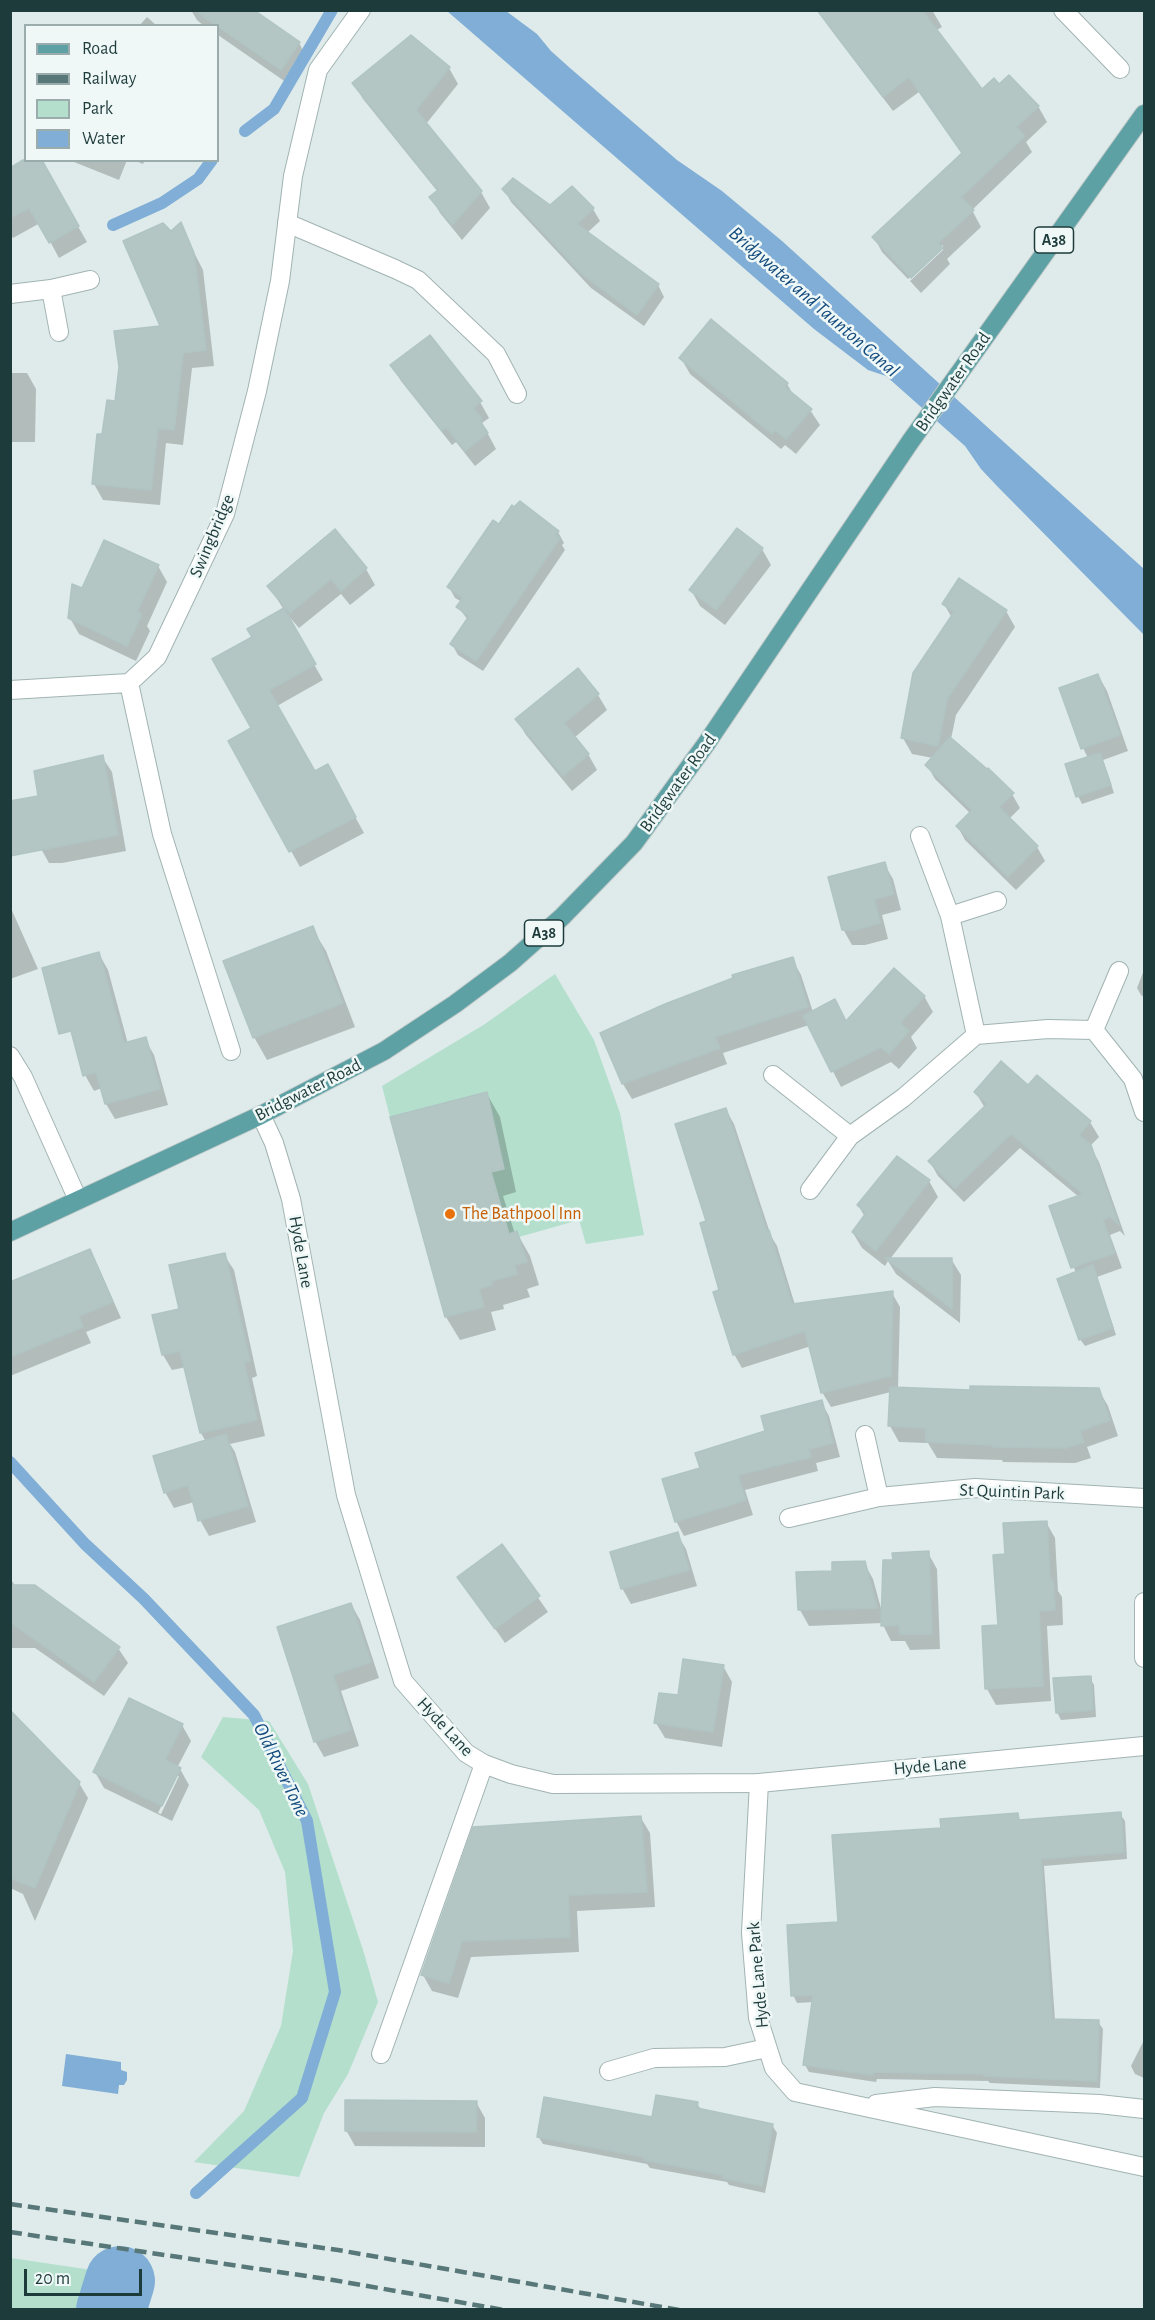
<!DOCTYPE html>
<html>
<head>
<meta charset="utf-8">
<style>
	body { margin:0 }
	#map { position:relative; width:1155px; height:2320px; overflow:hidden; background:#deebea; font-family:"Alegreya Sans",sans-serif }
	canvas { display:block }
	.frame { position:absolute; inset:0; border:12px solid #1e3b3c; pointer-events:none }
	.legend { position:absolute; left:24px; top:24px; width:195px; height:138px; box-sizing:border-box; background:#eff8f6; border:2px solid #9bacac; margin:0; padding:8px 10px; list-style:none; font-size:18px; color:#1e3b3c }
	.legend li { display:flex; align-items:center; gap:12px; height:30px }
	.legend b { width:30px; border:2px solid #9bacac }
	.scale { position:absolute; left:24px; top:2269px; width:118px; height:27px; box-sizing:border-box; border:3px solid #1e3b3c; border-top:0; padding-left:8px; font-size:18px; line-height:21px; white-space:nowrap; color:#1e3b3c; -webkit-text-stroke:4px #eff8f6; paint-order:stroke }
</style>
</head>
<body>
<div id="map">
<canvas width="1155" height="2320"></canvas>
<div class="frame"></div>
<ul class="legend">
<li><b style="height:8px;background:#5ea1a5"></b>Road</li>
<li><b style="height:8px;background:#587778"></b>Railway</li>
<li><b style="height:16px;background:#b4dfcd"></b>Park</li>
<li><b style="height:16px;background:#80aed6"></b>Water</li>
</ul>
<div class="scale">20 m</div>
</div>
<script>
const c = document.querySelector('canvas').getContext('2d');
c.lineJoin = 'round';
function fillPath(path, color) {
  c.fillStyle = color;
  c.fill(path, 'evenodd');
}
function shape(rows) {
  const path = new Path2D();
  for (const r of rows) {
    path.moveTo(r[0], r[1]);
    for (let i = 2; i < r.length; i += 2) path.lineTo(r[i], r[i + 1]);
  }
  return path;
}
function strokePath(path, color, width, dash) {
  c.strokeStyle = color;
  c.lineWidth = width;
  c.lineCap = dash ? 'butt' : 'round';
  c.setLineDash(dash || []);
  c.stroke(path);
}
function drawText(font, color, halo, rows, align = 'center') {
  c.font = font + ' "Alegreya Sans",sans-serif';
  c.lineWidth = 5;
  c.setLineDash([]);
  c.textBaseline = 'middle';
  c.strokeStyle = halo;
  c.fillStyle = color;
  for (const [text, x, y, turn = 0] of rows) {
    c.save();
    c.translate(x, y);
    c.rotate((+turn || 0) * Math.PI / 180);
    c.textAlign = isNaN(turn) ? turn : align;
    if (halo) c.strokeText(text, 0, 0);
    c.fillText(text, 0, 0);
    c.restore();
  }
}
fillPath(shape([
	[555,974,594,1040,620,1113,644,1235,586,1244,579,1220,519,1237,517,1231,509,1234,506,1225,492,1229,479,1175,504,1169,487,1092,390,1117,382,1086,485,1024],
	[223,1717,269,1721,308,1784,364,1953,378,2002,348,2074,324,2113,299,2177,194,2162,244,2111,281,2026,293,1951,285,1872,259,1810,201,1757],
	[11,2258,112,2273,125,2309,11,2309]
]), '#b4dfcd');
fillPath(shape([
	[447,11,506,11,537,34,551,51,570,68,677,160,722,191,782,241,1144,569,1144,635,997,486,981,469,965,446,886,376,868,370,814,329],
	[66,2054,121,2062,121,2070,127,2072,127,2080,124,2085,119,2085,118,2094,62,2086]
]), '#80aed6');
fillPath(shape([
	[191,10,251,10,299,43,308,59,290,85,218,35,218,26,204,26,197,20],
	[822,10,932,10,942,27,935,31,982,92,999,86,1038,106,1047,122,1026,142,1032,152,972,210,981,227,947,259,950,264,921,293,910,281,943,250,943,245,908,279,882,252,874,237,963,154,919,92,893,111,829,27,820,12],
	[147,17,157,26,139,26],
	[411,37,449,68,458,84,426,124,481,192,490,208,462,240,440,213,431,197,438,192,363,99,354,83],
	[40,160,87,242,59,258,40,223,13,238,10,234,10,169],
	[69,160,127,160,119,180],
	[133,160,145,160,143,164],
	[572,188,593,209,600,221,587,233,658,285,664,297,644,326,591,288,511,202,504,189,550,207],
	[180,225,203,270,214,366,192,368,183,445,166,443,160,505,103,500,94,484,103,436,116,402,162,327,171,233],
	[681,358,787,384,795,398,810,410,820,425,796,454,785,445,781,449,690,374],
	[392,366,480,402,489,418,482,423,496,449,475,466,456,442,452,445,401,381],
	[10,373,27,373,36,389,35,442,10,442],
	[499,526,558,532,564,543,562,545,565,550,483,671,458,655,452,644,468,620,458,607,462,602,455,598,449,587],
	[737,530,762,549,771,565,725,625,700,606,691,590],
	[334,531,366,569,375,585,350,605,341,594,299,628,286,613,285,614,323,680,277,706,315,773,336,782,364,833,300,867,230,742,253,729,254,638,284,610,269,586],
	[158,566,167,582,147,626,150,631,136,661,79,634,70,618,82,590],
	[944,604,1006,611,1015,627,956,715,951,739,1012,794,1020,808,1009,819,1037,847,1045,861,1016,890,965,840,958,827,971,814,935,779,927,765,933,758,912,754,903,738,952,618],
	[1098,675,1107,691,1128,751,1103,760,1114,793,1082,804,1078,796,1088,758,1083,748],
	[598,695,607,710,574,738,588,754,597,770,572,791,526,735,517,720],
	[102,757,112,772,126,851,62,863,49,863,40,847,40,797],
	[884,864,893,879,901,910,882,915,888,939,865,945,852,945,843,929],
	[10,906,38,969,10,979],
	[312,928,326,951,355,1027,267,1060,254,1037],
	[99,954,108,970,128,1044,145,1039,154,1055,168,1105,115,1119,106,1104,102,1088,94,1091,85,1075],
	[792,959,801,975,813,1012,846,1023,924,996,933,1012,911,1037,917,1048,899,1069,891,1062,841,1087,809,1025,723,1053,727,1064,632,1099,623,1084],
	[1144,970,1144,997,1141,995,1137,988],
	[1029,1087,1090,1122,1099,1137,1090,1146,1099,1162,1125,1236,1120,1231,1110,1235,1122,1268,1097,1277,1116,1335,1085,1346,1080,1339,1076,1273,1051,1207,1079,1197,1020,1148,964,1202,938,1176,930,1162,985,1108,976,1093],
	[487,1094,500,1117,516,1192,503,1196,515,1234,517,1233,530,1256,539,1285,527,1289,530,1297,503,1305,504,1309,491,1312,496,1330,460,1340,446,1317,392,1118],
	[726,1110,734,1124,771,1236,777,1246,795,1305,892,1293,900,1307,898,1389,972,1391,1098,1389,1108,1406,1118,1436,1087,1447,1091,1458,1075,1463,1003,1462,1002,1460,937,1458,928,1443,899,1442,890,1426,891,1392,831,1407,822,1392,811,1346,742,1368,734,1354,707,1222],
	[929,1181,938,1197,890,1259,951,1259,961,1275,960,1323,896,1274,888,1261,885,1266,862,1248,853,1233,865,1217,858,1205],
	[89,1251,98,1266,121,1318,86,1332,91,1343,10,1376,10,1284],
	[224,1255,234,1270,257,1376,252,1378,265,1436,230,1444,235,1452,256,1522,209,1536,200,1520,194,1502,174,1508,165,1492,206,1442,201,1433,186,1367,172,1370,163,1355,180,1311],
	[821,1402,829,1416,840,1457,816,1463,818,1471,745,1490,753,1515,684,1536,676,1521,702,1469],
	[1046,1522,1055,1538,1058,1591,1062,1597,1063,1625,1047,1626,1051,1701,996,1705,987,1689,999,1626,1006,1555],
	[677,1534,686,1549,697,1586,631,1604,622,1588],
	[502,1546,548,1612,505,1643,459,1577],
	[928,1553,937,1569,940,1649,910,1650,905,1641,891,1641,882,1623,809,1626,800,1610,834,1572,864,1563,873,1579,882,1612],
	[10,1578,16,1587,118,1648,128,1663,104,1696,35,1648,10,1648],
	[351,1604,360,1620,379,1678,341,1691,359,1746,324,1757,315,1741],
	[723,1666,732,1682,722,1747,665,1738,656,1723],
	[1090,1678,1094,1685,1096,1717,1061,1720,1057,1712],
	[182,1725,191,1741,177,1768,180,1769,189,1785,172,1821,104,1788,95,1772],
	[176,1776,179,1776,161,1814,158,1813],
	[10,1742,79,1783,88,1798,35,1921,23,1894,10,1888],
	[1017,1814,1021,1822,1120,1814,1125,1821,1127,1859,1044,1866,1055,2020,1098,2022,1103,2029,1100,2088,990,2083,988,2081,877,2079,876,2082,809,2072,805,2065,814,2002,797,2003,793,1995,840,1924,943,1829],
	[641,1818,650,1833,655,1907,577,1911,579,1952,471,1957,458,1998,432,1991,423,1975,475,1829],
	[1144,2040,1144,2078,1135,2074,1131,2066],
	[476,2102,485,2118,485,2147,355,2146,346,2130],
	[697,2103,701,2110,772,2125,777,2133,765,2193,729,2185,727,2182,650,2168,647,2164,543,2144,538,2136,653,2119]
]), '#0003');
strokePath(shape([
	[245,131,274,109,332,10],
	[113,225,162,203,198,179,212,160],
	[10,1462,85,1544,144,1599,254,1715,307,1821,335,1992,302,2098,196,2193]
]), '#80aed6', 12);
strokePath(shape([
	[111,2310,120,2281]
]), '#80aed6', 70);
const building = shape([
	[194,10,254,10,300,42,281,70,194,10],
	[817,10,922,10,982,89,994,78,999,84,1009,75,1039,106,1016,127,1025,136,961,197,974,210,938,243,943,248,911,278,872,237,962,153,909,77,883,97,817,10],
	[411,35,450,67,416,110,482,191,452,225,429,197,438,190,352,83,411,35],
	[23,160,42,160,79,226,49,243,29,208,10,218,10,168,23,160],
	[513,178,550,205,572,186,594,208,577,224,659,284,637,315,583,275,502,189,513,178],
	[181,222,194,253,206,350,183,353,174,430,158,428,151,490,92,484,97,434,102,434,107,400,115,401,119,367,114,331,160,326,123,241,163,223,171,231,181,222],
	[711,319,788,383,785,387,812,409,786,439,775,430,772,434,679,358,711,319],
	[430,335,482,401,473,408,482,419,480,421,488,433,465,451,446,427,442,431,390,365,430,335],
	[520,501,559,531,555,535,560,538,476,661,450,644,469,616,456,607,463,598,447,587,493,520,499,524,512,505,514,507,520,501],
	[737,528,763,548,716,610,689,590,737,528],
	[335,529,367,568,341,591,331,579,290,613,267,586,335,529],
	[104,540,159,565,137,612,142,614,127,646,68,618,72,584,82,588,104,540],
	[959,578,1007,610,947,699,938,746,901,738,913,673,954,612,942,604,959,578],
	[284,608,316,664,269,690,315,771,328,764,356,817,289,852,228,741,251,728,212,659,252,637,247,629,284,608],
	[578,668,599,694,564,723,589,754,563,776,515,719,578,668],
	[1098,674,1120,735,1081,749,1059,688,1098,674],
	[950,737,987,769,988,768,1014,793,999,807,1038,846,1008,877,956,826,972,810,925,765,950,737],
	[1100,753,1111,785,1076,797,1065,764,1100,753],
	[103,755,118,835,10,856,10,801,38,796,34,771,103,755],
	[885,862,894,894,874,899,880,923,855,930,842,930,828,877,885,862],
	[313,926,343,1003,253,1038,223,961,313,926],
	[99,952,124,1043,146,1037,160,1089,105,1104,96,1072,83,1076,71,1031,59,1034,42,968,99,952],
	[793,957,808,1007,715,1037,720,1048,622,1084,600,1033,665,1004,733,978,732,975,793,957],
	[894,968,925,996,900,1023,909,1031,889,1054,881,1047,831,1072,803,1016,835,999,846,1021,894,968],
	[1001,1061,1028,1085,1037,1075,1091,1121,1079,1135,1091,1145,1119,1225,1110,1217,1103,1220,1115,1253,1071,1268,1049,1206,1083,1194,1011,1134,955,1188,928,1161,987,1104,974,1092,1001,1061],
	[487,1092,504,1169,491,1172,509,1234,517,1231,527,1262,515,1265,517,1274,491,1281,492,1285,479,1289,484,1307,445,1317,390,1117,487,1092],
	[726,1108,767,1231,769,1230,792,1304,893,1291,891,1376,821,1393,805,1331,733,1355,713,1292,719,1290,700,1223,706,1221,675,1124,726,1108],
	[897,1156,930,1180,876,1251,852,1232,866,1213,857,1205,897,1156],
	[90,1249,113,1302,79,1316,83,1327,10,1357,10,1282,90,1249],
	[225,1253,250,1361,244,1362,257,1420,200,1433,180,1351,162,1355,152,1315,179,1309,169,1265,225,1253],
	[885,1258,952,1258,952,1309,885,1258],
	[1093,1265,1113,1328,1079,1340,1057,1279,1093,1265],
	[970,1386,1099,1388,1110,1420,1080,1431,1084,1442,1065,1448,993,1447,993,1445,926,1442,926,1428,888,1426,890,1387,970,1390,970,1386],
	[822,1400,833,1443,809,1449,811,1457,738,1475,746,1500,675,1522,662,1479,700,1468,695,1453,765,1431,761,1416,822,1400],
	[226,1434,248,1506,198,1521,188,1485,164,1493,153,1456,226,1434],
	[1047,1521,1050,1580,1053,1580,1055,1610,1039,1611,1043,1686,985,1689,982,1626,998,1625,993,1555,1005,1554,1003,1523,1047,1521],
	[678,1532,689,1570,621,1589,610,1552,678,1532],
	[502,1544,540,1596,495,1629,457,1577,502,1544],
	[929,1551,932,1634,900,1634,899,1625,881,1626,883,1560,893,1560,892,1553,929,1551],
	[865,1561,877,1608,798,1610,796,1572,832,1571,832,1562,865,1561],
	[10,1585,35,1585,120,1647,94,1682,10,1622,10,1585],
	[351,1603,371,1662,333,1675,351,1730,314,1742,277,1627,351,1603],
	[683,1659,724,1665,713,1732,654,1723,659,1693,678,1695,683,1659],
	[1091,1676,1093,1710,1056,1713,1053,1678,1091,1676],
	[129,1698,183,1724,165,1760,181,1768,162,1806,93,1772,129,1698],
	[10,1710,80,1782,35,1888,10,1878,10,1710],
	[1121,1812,1124,1852,1041,1859,1052,2019,1099,2020,1097,2081,984,2076,984,2074,873,2072,873,2075,803,2065,813,1995,791,1996,787,1925,838,1922,832,1835,941,1828,940,1819,1018,1813,1019,1820,1121,1812],
	[641,1816,647,1892,568,1895,570,1937,462,1941,449,1983,421,1975,473,1827,641,1816],
	[656,2095,698,2102,697,2108,773,2124,762,2186,723,2178,723,2175,644,2160,644,2157,537,2137,544,2097,652,2117,656,2095],
	[345,2100,477,2101,476,2132,345,2131,345,2100]
]);
fillPath(building, '#b3c6c4');
strokePath(building, '#b0c5c3', 1.5);
const service = shape([
	[287,223,395,269,418,280,496,354,517,394],
	[759,1783,751,1933,758,2018,774,2068,795,2092,1144,2167],
	[381,2054,484,1764],
	[609,2071,654,2058,725,2057,767,2048],
	[876,2104,935,2097,1099,2104,1144,2109]
]);
const minor = shape([
	[1063,10,1120,69],
	[51,289,59,332],
	[10,294,51,289,90,280],
	[129,683,157,657,225,514,257,391,280,281,293,176,318,70,361,10],
	[129,683,162,834,231,1051],
	[10,690,129,683],
	[920,836,950,916,976,1035],
	[950,916,997,901],
	[1094,1030,1119,971],
	[10,1056,23,1077,78,1200],
	[773,1075,850,1136],
	[261,1115,274,1143,291,1199,346,1495,403,1681,466,1753,484,1764,511,1774,553,1784,759,1783,1144,1746],
	[810,1190,850,1136,903,1098,976,1035,1048,1029,1094,1030,1133,1079,1144,1112],
	[865,1435,879,1497],
	[789,1518,879,1497,975,1488,1144,1498],
	[1144,1602,1144,1658]
]);
const primary = shape([
	[10,1232,261,1115,384,1051,455,1004,510,963,562,917,634,843,706,744,910,442,1144,114]
]);
strokePath(service, '#a1b3b2', 20);
strokePath(minor, '#a1b3b2', 20);
strokePath(primary, '#c0c8c8', 20);
strokePath(service, '#fff', 18);
strokePath(minor, '#fff', 18);
strokePath(primary, '#5ea1a5', 18);
strokePath(shape([
	[10,2204,338,2250,679,2310],
	[10,2232,333,2280,504,2310]
]), '#587778', 4.5, [12, 6]);
for (const [x, y, r, color] of [
	[450,1214,6,"#e8710a"]
]) {
  const dot = new Path2D();
  dot.arc(x, y, r, 0, 2 * Math.PI);
  c.fillStyle = color;
  c.fill(dot);
  strokePath(dot, '#eff8f6', 2);
}
for (const [x, y, w] of [
	[1054,240,39],
	[544,933,39]
]) {
  const box = new Path2D();
  box.roundRect(x - w / 2, y - 13, w, 26, 4.5);
  c.fillStyle = '#eff8f6';
  c.fill(box);
  strokePath(box, '#1e3b3c', 1.5);
}
drawText('bold 16px', '#1e3b3c', null, [
	["A38",1054,240],
	["A38",544,933]
]);
drawText('18px', '#1e3b3c', '#eff8f6', [
	["Bridgwater Road",953,382,-55],
	["Swingbridge",212,536,-67],
	["Bridgwater Road",678,783,-54],
	["Bridgwater Road",308,1090,-27],
	["Hyde Lane",301,1252,80],
	["St Quintin Park",1012,1492,2],
	["Hyde Lane",445,1727,47],
	["Hyde Lane",930,1766,-5],
	["Hyde Lane Park",758,1975,-95]
]);
drawText('18px', '#c56008', '#eff8f6', [
	["The Bathpool Inn",462,1214]
], 'left');
drawText('italic 20px', '#134a7d', '#eff8f6', [
	["Bridgwater and Taunton Canal",814,302,41],
	["Old River Tone",281,1770,64]
]);
</script>
</body>
</html>
